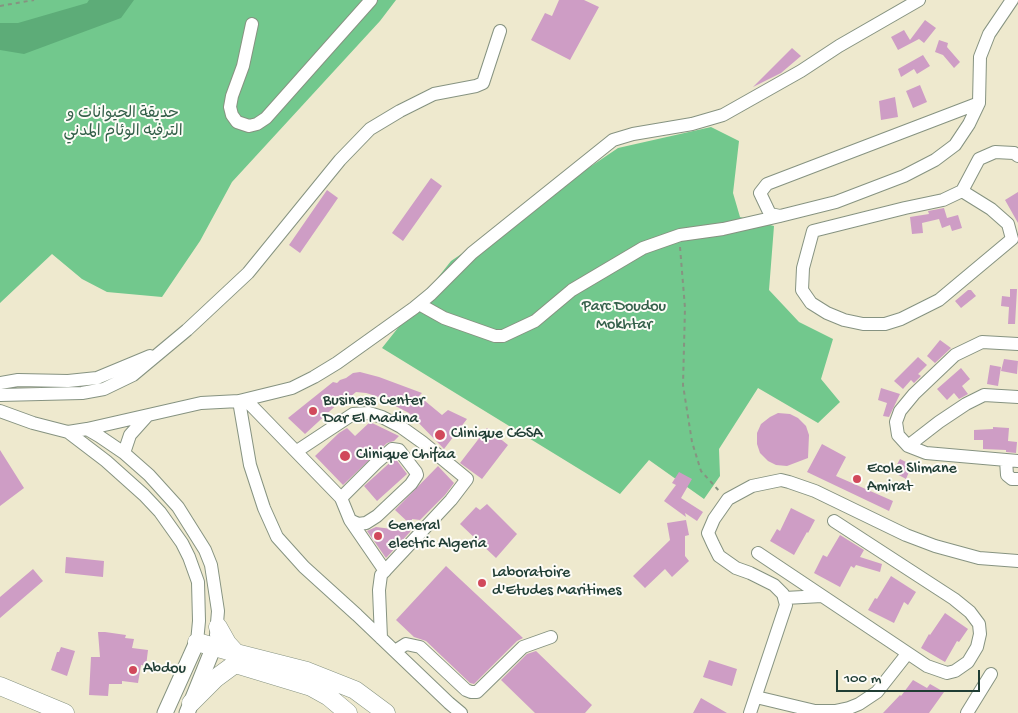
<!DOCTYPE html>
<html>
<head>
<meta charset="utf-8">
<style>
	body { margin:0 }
	#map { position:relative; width:1018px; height:713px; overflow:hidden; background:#eee9ce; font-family:"Gochi Hand",sans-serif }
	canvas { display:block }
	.scale { position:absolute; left:836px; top:670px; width:144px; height:22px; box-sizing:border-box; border:2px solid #1f3d34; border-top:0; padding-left:6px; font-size:15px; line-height:18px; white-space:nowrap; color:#1f3d34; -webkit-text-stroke:4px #fdfcf7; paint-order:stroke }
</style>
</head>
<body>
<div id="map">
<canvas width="1018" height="713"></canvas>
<div class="scale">100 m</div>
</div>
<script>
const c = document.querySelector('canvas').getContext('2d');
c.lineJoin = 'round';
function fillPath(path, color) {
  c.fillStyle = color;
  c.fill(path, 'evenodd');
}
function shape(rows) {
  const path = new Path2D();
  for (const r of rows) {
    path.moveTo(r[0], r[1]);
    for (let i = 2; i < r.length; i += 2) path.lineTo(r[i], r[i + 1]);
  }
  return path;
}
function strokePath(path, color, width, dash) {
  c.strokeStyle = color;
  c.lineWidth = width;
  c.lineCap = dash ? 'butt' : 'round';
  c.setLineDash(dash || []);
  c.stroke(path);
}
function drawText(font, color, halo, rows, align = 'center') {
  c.font = font + ' "Gochi Hand","Playpen Sans Arabic",sans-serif';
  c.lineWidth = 4;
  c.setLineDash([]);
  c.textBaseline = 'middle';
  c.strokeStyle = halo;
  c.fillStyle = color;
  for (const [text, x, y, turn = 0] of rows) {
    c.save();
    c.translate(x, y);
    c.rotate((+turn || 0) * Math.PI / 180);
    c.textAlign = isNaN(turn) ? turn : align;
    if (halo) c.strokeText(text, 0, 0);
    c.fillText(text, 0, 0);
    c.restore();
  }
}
fillPath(shape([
	[0,0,396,0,380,21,232,182,200,241,162,297,107,292,82,279,52,254,0,303],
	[711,127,739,141,733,193,740,217,774,226,769,290,799,322,833,339,821,379,840,402,818,423,758,388,719,449,720,476,704,499,649,460,620,494,382,348,451,261,618,148]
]), '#72c88d');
fillPath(shape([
	[89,0,134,0,121,18,24,54,0,50,0,23,18,23,87,3]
]), '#5dac78');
fillPath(shape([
	[559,0,584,0,599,7,570,60,531,40,545,13,552,16],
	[925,20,936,28,924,43,919,39,898,50,891,37,904,30,910,40],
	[939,40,948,43,947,47,960,62,954,68,943,55,935,52],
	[792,48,801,56,781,73,753,87],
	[923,55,930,66,917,74,914,69,901,77,898,69],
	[920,85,927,102,913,108,906,91],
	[895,97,898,117,881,120,879,101],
	[431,178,442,186,403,241,392,233],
	[327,190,338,198,300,253,289,245],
	[1018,192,1018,223,1005,200],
	[944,208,947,218,958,215,962,228,952,231,950,225,942,228,939,219,922,223,923,233,912,234,910,217,929,214,928,211],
	[1010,289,1017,289,1015,324,1008,324,1009,307,1001,306,1002,296,1010,297],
	[968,290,971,290,976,296,961,308,955,301],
	[940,340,951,348,935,363,927,356],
	[918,357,927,365,918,374,921,376,914,383,911,380,903,389,894,381],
	[1004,359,1018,361,1017,374,1001,371],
	[990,365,1001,367,998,386,987,384],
	[961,368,970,379,962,386,968,394,959,399,954,393,947,400,937,389],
	[360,372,379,377,422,393,419,396,442,415,448,410,467,419,444,449,409,413,376,396,366,393,356,392,350,397,343,399,305,434,288,418,333,382,337,383,340,380,346,378,353,373],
	[881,388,900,394,889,417,883,416,887,403,878,400],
	[778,413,790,414,798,418,806,426,809,435,808,458,787,466,776,465,768,461,760,453,757,444,757,433,761,424,770,417],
	[370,422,399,436,394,441,387,443,343,485,315,456,339,433,347,428,355,436],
	[993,427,1009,428,1008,441,1017,442,1016,453,1006,452,1006,450,983,449,983,440,974,440,974,430,993,429],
	[487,428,508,445,482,479,460,463],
	[822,444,846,457,836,476,893,501,889,511,807,472],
	[0,450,24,488,0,506],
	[395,458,407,474,377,501,364,486],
	[900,459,912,465,906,479,893,472],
	[438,466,454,483,445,495,420,520,412,519,410,532,386,558,367,531,376,527,392,529,393,523,411,525,395,510],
	[679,472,692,479,681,498,703,512,697,521,685,513,686,517,664,501,676,485,672,483],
	[487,504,517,534,496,558,460,524,476,507,480,510],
	[791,508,815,520,808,533,807,532,794,555,770,541,777,529,780,531],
	[686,520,689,535,685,536,685,556,689,561,672,577,665,569,645,588,633,576,670,540,667,523],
	[840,535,864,550,860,557,882,564,880,572,856,565,854,568,851,566,840,587,814,573,823,555,827,557],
	[66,557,104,561,103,577,65,573],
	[446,566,523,638,517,641,474,684,470,683,426,641,414,637,396,620],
	[33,569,43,581,0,618,0,597],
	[891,576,916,592,908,605,904,602,894,623,868,610,875,598,877,599],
	[945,613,968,629,959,642,957,641,945,662,921,648,929,634,930,635],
	[98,632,105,632,126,635,125,638,134,639,132,648,148,650,146,666,141,665,138,683,122,681,122,684,109,684,108,696,89,695,91,657,100,657],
	[61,647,75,651,67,676,51,670,57,652,59,652],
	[536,651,592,705,585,713,535,713,501,680,527,654],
	[709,660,737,669,732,686,703,677],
	[913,680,927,688,930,684,944,692,929,713,883,713,900,695,901,696],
	[701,698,727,713,693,713]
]), '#ce9dc5');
const minor = shape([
	[252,24,243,66,232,96,230,107,232,115,237,122,249,126,257,124,266,118,371,0],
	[962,191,991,209,1008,224,1012,239,939,300,901,319,885,324,863,324,844,320,827,313,811,303,802,290,803,268,813,231,905,208,943,200,962,191,979,159,995,152,1014,153,1018,156],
	[780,216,770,214,760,193,767,184,979,103],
	[419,304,444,318,495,336,503,336,535,321,572,290,643,248,680,235,723,229,780,216,836,202,904,176,935,160,955,145,969,124,979,103,980,57,989,34,1012,0],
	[1018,344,982,342,955,355,914,394,900,411,896,422,898,435,908,446,926,453,1018,461],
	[0,383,18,380,68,381,97,378,150,356],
	[0,395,82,393,104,389,133,375,187,330,248,273,340,160,370,129,400,111,434,94,476,86,483,83,500,31],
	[246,400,341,498,350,520,358,524,366,523,377,516,411,484,417,475,416,472,399,450,392,449,376,463,341,498],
	[239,401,250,465,264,508,277,537,304,567,357,615,449,703,461,713],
	[0,411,33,423,68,432],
	[87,429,201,403,239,401,292,388,314,377,337,363,414,308,431,294,472,253,613,140,633,134,692,124,723,115,801,71,839,46,919,0],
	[908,446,939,422,966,404,984,395,1018,397],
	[297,451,353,414,369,413,382,417,401,427,422,442,467,479,451,500,381,575,379,590,381,638],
	[124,453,130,435,147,416],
	[1006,460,1007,475,1012,479,1018,479],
	[350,520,385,571],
	[758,553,927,666,947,673,955,671,968,662,977,647,980,634,979,624,970,612,954,599,834,521],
	[785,598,822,596],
	[197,642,199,621,198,582,189,557,182,543,160,512,144,495,106,461,68,432,87,429,99,436,124,453,149,475,178,507,205,550,211,565,218,611,216,635],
	[395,651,406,644,420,647,466,690,471,692,477,692,523,647,551,637],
	[756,697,815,711,835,711,849,708,859,704,877,692,907,654],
	[750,713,786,605,783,594,774,585,750,573,736,568,719,556,713,544,708,533,714,519,728,499,752,486,781,480,789,482,815,491,906,535,935,546,979,558,1018,561],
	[967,713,991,674]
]);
const major = shape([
	[165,713,197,642],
	[187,713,214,646]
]);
const highway = shape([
	[218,627,227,643,236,653],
	[197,642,236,653,307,671,355,690,386,713],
	[0,686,65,713],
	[191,703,216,678,235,664,311,687,329,697,348,713]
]);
strokePath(minor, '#869381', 14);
strokePath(major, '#869381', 17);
strokePath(highway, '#869381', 19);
strokePath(shape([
	[0,6,34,0],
	[680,247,685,308,683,385,692,442,701,471,721,493]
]), '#869381', 2, [4, 4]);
strokePath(minor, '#fff', 12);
strokePath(major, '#fff', 15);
strokePath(highway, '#fff', 18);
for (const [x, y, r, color] of [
	[313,411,5,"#d1495b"],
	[440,435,6,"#d1495b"],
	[345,456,6,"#d1495b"],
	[857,479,5,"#d1495b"],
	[378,536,5,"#d1495b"],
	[482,583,5,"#d1495b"],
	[133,670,5,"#d1495b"]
]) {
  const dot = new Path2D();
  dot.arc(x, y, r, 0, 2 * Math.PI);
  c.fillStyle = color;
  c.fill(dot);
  strokePath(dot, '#fdfcf7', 2);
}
drawText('16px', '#34604a', '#fdfcf7', [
	["حديقة الحيوانات و",123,115],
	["الترفيه الوئام المدني",123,133],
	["Parc Doudou",624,308],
	["Mokhtar",624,326]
]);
drawText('16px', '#1f3d34', '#fdfcf7', [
	["Business Center",323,402],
	["Dar El Madina",323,420],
	["Clinique CGSA",451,435],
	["Clinique Chifaa",356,456],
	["Ecole Slimane",867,470],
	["Amirat",867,488],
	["General",388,527],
	["electric Algeria",388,545],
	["Laboratoire",492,574],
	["d'Etudes Maritimes",492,592],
	["Abdou",143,670]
], 'left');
</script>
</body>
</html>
